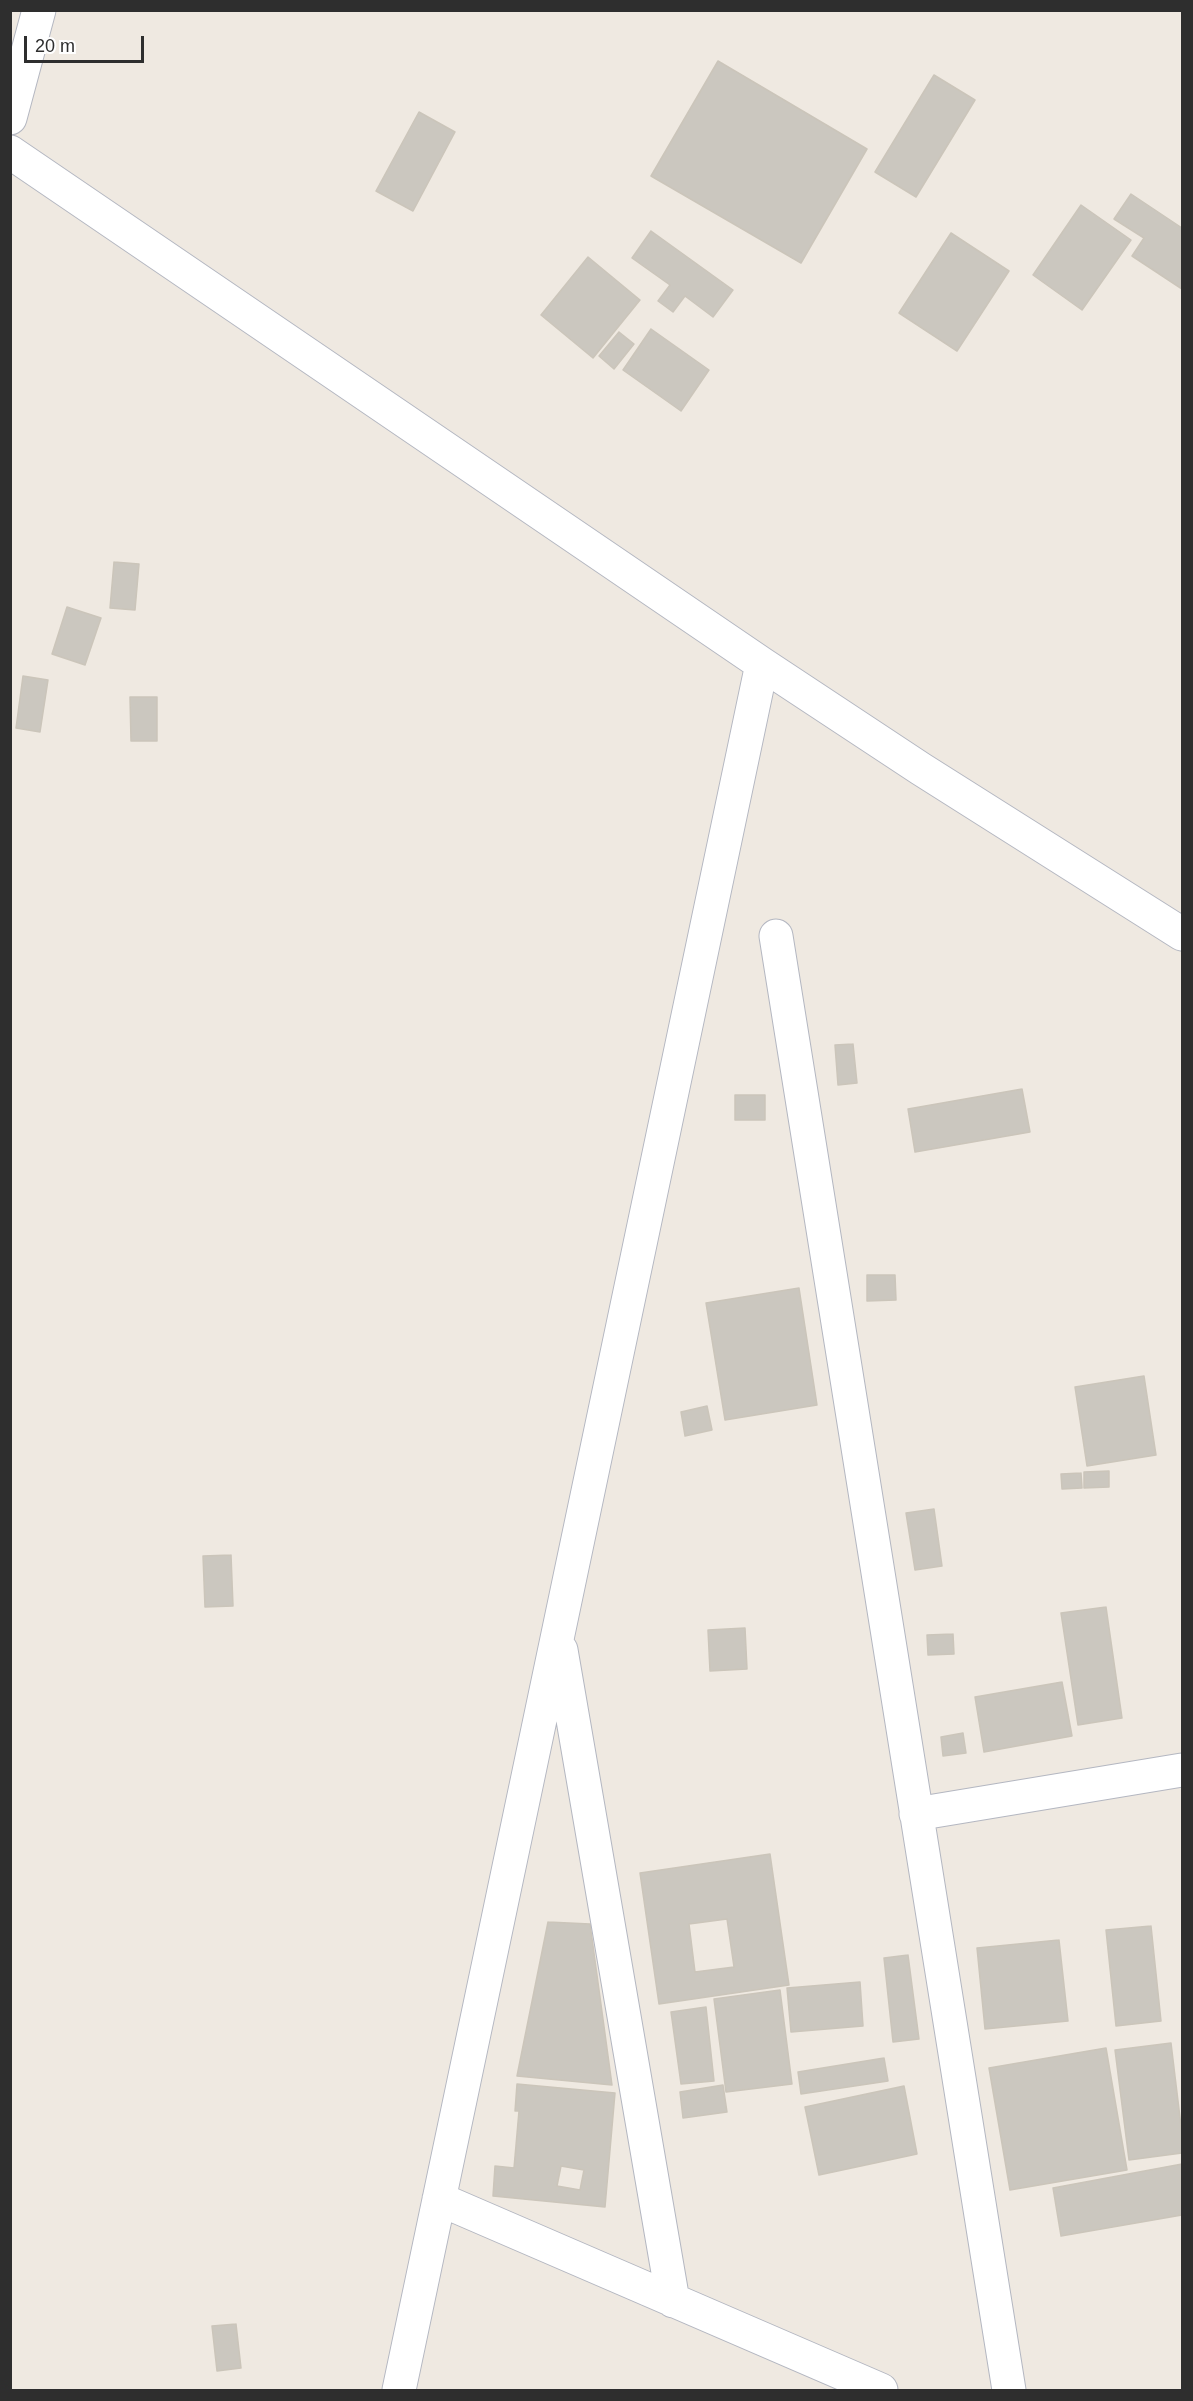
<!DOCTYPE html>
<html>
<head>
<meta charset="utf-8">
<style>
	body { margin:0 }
	#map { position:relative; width:1193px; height:2401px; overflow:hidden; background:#efe9e1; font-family:Arial,sans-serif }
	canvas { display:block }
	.frame { position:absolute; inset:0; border:12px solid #2e2e2e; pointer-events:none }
	.scale { position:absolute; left:24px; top:36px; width:120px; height:27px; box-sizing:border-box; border:3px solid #2e2e2e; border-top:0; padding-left:8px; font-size:18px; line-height:21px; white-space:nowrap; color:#2e2e2e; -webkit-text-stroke:4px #fff; paint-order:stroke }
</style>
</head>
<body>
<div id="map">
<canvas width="1193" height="2401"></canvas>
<div class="frame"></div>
<div class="scale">20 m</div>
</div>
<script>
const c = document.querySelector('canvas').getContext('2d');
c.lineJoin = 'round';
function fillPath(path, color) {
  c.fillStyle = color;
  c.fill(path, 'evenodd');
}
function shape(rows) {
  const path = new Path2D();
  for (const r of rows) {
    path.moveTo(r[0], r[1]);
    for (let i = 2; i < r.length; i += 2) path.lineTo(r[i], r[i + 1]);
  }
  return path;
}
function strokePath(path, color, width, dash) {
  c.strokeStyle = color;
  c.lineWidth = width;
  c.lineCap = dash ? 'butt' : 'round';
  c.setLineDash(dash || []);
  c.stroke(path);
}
const building = shape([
	[718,61,867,149,801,263,651,176,718,61],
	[934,75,975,100,916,197,875,172,934,75],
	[419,112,455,132,413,211,376,191,419,112],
	[1131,194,1182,228,1182,289,1132,256,1144,238,1114,219,1131,194],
	[1081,205,1131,240,1082,310,1033,275,1081,205],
	[651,231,733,290,713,317,685,296,673,312,658,301,670,285,632,258,651,231],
	[951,233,1009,271,957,351,899,313,951,233],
	[588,257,640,300,593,358,541,315,588,257],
	[651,329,709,370,681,411,623,370,651,329],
	[619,332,634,344,614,369,599,356,619,332],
	[114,562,139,564,135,610,110,608,114,562],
	[67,607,101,618,85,665,52,654,67,607],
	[23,676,48,680,40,732,16,728,23,676],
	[130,697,157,697,157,741,131,741,130,697],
	[853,1044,857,1083,838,1085,835,1045,853,1044],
	[1022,1089,1030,1132,915,1152,908,1109,1022,1089],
	[735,1095,765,1095,765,1120,735,1120,735,1095],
	[867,1275,895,1275,896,1300,867,1301,867,1275],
	[799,1288,817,1405,725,1420,706,1303,799,1288],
	[1144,1376,1156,1455,1087,1466,1075,1387,1144,1376],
	[707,1406,712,1430,685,1436,681,1412,707,1406],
	[1109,1471,1109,1487,1084,1488,1084,1472,1109,1471],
	[1081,1473,1082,1488,1062,1489,1061,1474,1081,1473],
	[934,1509,942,1566,915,1570,906,1513,934,1509],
	[231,1555,233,1606,205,1607,203,1556,231,1555],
	[1106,1607,1122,1718,1078,1725,1061,1613,1106,1607],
	[745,1628,747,1669,710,1671,708,1630,745,1628],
	[953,1634,954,1654,928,1655,927,1635,953,1634],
	[1062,1682,1072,1736,984,1752,975,1697,1062,1682],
	[963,1733,966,1753,943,1756,941,1737,963,1733],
	[770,1854,789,1985,659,2004,640,1873,770,1854],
	[727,1919,734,1967,695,1972,689,1924,727,1919],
	[548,1922,590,1924,612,2085,517,2076,548,1922],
	[1151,1926,1161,2021,1116,2026,1106,1930,1151,1926],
	[1059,1940,1068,2021,985,2029,977,1948,1059,1940],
	[908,1955,919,2039,893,2042,884,1958,908,1955],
	[860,1982,863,2026,791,2032,787,1988,860,1982],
	[780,1990,792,2084,726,2092,714,1999,780,1990],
	[706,2007,714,2081,681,2084,671,2012,706,2007],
	[1171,2043,1182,2134,1182,2153,1129,2160,1115,2050,1171,2043],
	[1106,2048,1127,2170,1010,2190,989,2068,1106,2048],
	[884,2058,888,2081,801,2094,798,2072,884,2058],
	[517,2084,615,2093,605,2207,493,2196,495,2166,514,2168,519,2111,515,2111,517,2084],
	[561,2166,584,2170,580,2190,557,2186,561,2166],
	[723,2085,727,2112,683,2118,680,2092,723,2085],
	[904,2086,917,2154,819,2175,805,2107,904,2086],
	[1182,2164,1182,2215,1061,2236,1053,2188,1182,2164],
	[236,2324,241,2368,217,2371,212,2326,236,2324]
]);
fillPath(building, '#cbc7bf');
strokePath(building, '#cbc5ba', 1.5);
const street = shape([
	[10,118,39,10],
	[10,152,762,664,921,769,1182,934],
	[776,936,1009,2390],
	[561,1650,673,2301],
	[916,1814,1182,1770],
	[439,2199,881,2390],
	[399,2390,762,664]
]);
strokePath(street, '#b4b7c1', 35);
strokePath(street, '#fff', 33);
</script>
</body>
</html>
